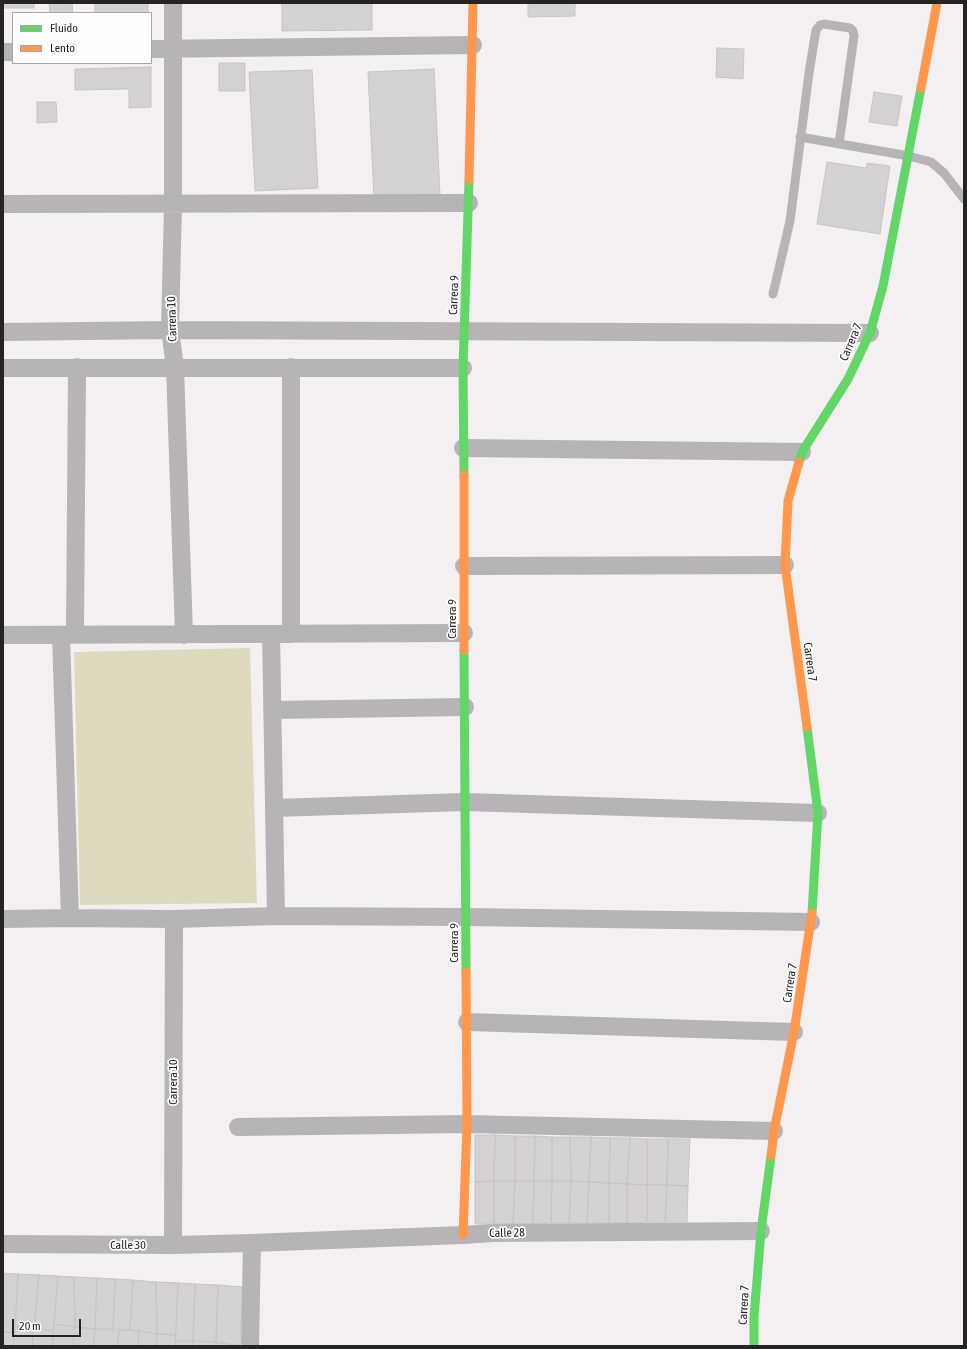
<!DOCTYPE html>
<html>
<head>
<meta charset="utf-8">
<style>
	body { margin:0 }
	#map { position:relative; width:967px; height:1349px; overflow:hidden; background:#f4f0f2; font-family:"Asap Condensed",sans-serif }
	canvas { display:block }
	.frame { position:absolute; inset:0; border:4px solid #252324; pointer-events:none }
	.legend { position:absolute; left:12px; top:12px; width:140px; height:52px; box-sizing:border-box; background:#fffeff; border:1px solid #a8a6a7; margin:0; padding:5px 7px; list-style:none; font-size:12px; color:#252324 }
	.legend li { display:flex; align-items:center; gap:8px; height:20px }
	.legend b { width:20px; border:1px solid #a8a6a7 }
	.scale { position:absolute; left:12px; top:1319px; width:69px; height:18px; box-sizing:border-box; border:2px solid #252324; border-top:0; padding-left:5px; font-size:12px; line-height:14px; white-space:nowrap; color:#252324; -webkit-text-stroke:3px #fffeff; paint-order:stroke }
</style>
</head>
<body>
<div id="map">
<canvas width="967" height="1349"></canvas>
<div class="frame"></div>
<ul class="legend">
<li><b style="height:5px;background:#63d668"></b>Fluido</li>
<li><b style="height:5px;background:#ff974d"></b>Lento</li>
</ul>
<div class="scale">20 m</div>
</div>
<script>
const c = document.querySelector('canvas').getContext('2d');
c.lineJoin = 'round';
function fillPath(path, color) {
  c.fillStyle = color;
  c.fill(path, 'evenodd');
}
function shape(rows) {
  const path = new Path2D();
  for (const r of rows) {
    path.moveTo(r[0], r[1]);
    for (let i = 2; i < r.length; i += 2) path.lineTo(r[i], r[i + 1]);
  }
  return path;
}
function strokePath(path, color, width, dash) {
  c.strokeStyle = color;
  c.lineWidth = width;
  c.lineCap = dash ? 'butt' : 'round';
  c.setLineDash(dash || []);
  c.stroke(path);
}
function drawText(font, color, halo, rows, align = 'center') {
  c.font = font + ' "Asap Condensed",sans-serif';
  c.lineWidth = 3.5;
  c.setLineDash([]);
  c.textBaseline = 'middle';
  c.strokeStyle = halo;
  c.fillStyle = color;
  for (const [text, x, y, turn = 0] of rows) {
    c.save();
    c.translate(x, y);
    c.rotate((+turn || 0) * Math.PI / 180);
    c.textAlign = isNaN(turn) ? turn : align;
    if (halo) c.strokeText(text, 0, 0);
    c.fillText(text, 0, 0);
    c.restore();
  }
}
fillPath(shape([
	[250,648,257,903,80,905,74,652]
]), '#dfd9bf');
const building = shape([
	[3,3,34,3,34,8,3,8,3,3],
	[49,3,72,3,73,13,50,13,49,3],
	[95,3,148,3,148,13,95,13,95,3],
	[282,3,372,3,372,30,282,31,282,3],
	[528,3,575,3,575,16,528,17,528,3],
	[717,48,744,49,743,79,716,77,717,48],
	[219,63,245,63,245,91,219,91,219,63],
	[151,67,151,107,129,108,129,89,75,90,75,69,151,67],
	[434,69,440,195,374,198,368,72,434,69],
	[312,70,318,188,255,191,249,72,312,70],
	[874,92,902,96,897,126,869,122,874,92],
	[37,102,56,102,57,122,37,123,37,102],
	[827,162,866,168,867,163,890,166,880,234,817,224,827,162],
	[475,1135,495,1135,494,1181,475,1182,475,1135],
	[495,1135,515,1136,515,1181,494,1181,495,1135],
	[515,1136,535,1136,534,1181,515,1181,515,1136],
	[535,1136,552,1137,552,1181,534,1181,535,1136],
	[552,1137,570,1137,571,1181,552,1181,552,1137],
	[570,1137,591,1137,589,1182,571,1181,570,1137],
	[591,1137,610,1138,609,1183,589,1182,591,1137],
	[610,1138,630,1138,627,1184,609,1183,610,1138],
	[630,1138,647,1139,647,1185,627,1184,630,1138],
	[647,1139,668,1139,667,1185,647,1185,647,1139],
	[668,1139,690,1139,688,1186,667,1185,668,1139],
	[494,1181,494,1224,475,1224,475,1182,494,1181],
	[494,1181,515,1181,513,1224,494,1224,494,1181],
	[515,1181,534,1181,533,1224,513,1224,515,1181],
	[534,1181,552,1181,551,1223,533,1224,534,1181],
	[552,1181,571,1181,569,1223,551,1223,552,1181],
	[571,1181,589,1182,587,1223,569,1223,571,1181],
	[589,1182,609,1183,609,1223,587,1223,589,1182],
	[609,1183,627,1184,627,1223,609,1223,609,1183],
	[627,1184,647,1185,647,1222,627,1223,627,1184],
	[647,1185,667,1185,665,1222,647,1222,647,1185],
	[667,1185,688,1186,687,1222,665,1222,667,1185],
	[3,1273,18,1274,15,1333,3,1332,3,1273],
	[18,1274,39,1275,34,1328,15,1327,18,1274],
	[39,1275,58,1276,53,1331,34,1328,39,1275],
	[58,1276,74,1277,75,1327,54,1324,58,1276],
	[74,1277,97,1278,95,1329,75,1327,74,1277],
	[97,1278,115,1279,113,1330,95,1329,97,1278],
	[115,1279,133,1280,130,1330,113,1330,115,1279],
	[133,1280,156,1282,157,1334,130,1330,133,1280],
	[156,1282,178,1283,176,1335,157,1334,156,1282],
	[178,1283,195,1284,193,1341,175,1341,178,1283],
	[195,1284,218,1285,216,1342,193,1341,195,1284],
	[218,1285,243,1287,240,1346,216,1342,218,1285],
	[54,1324,75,1327,73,1346,53,1346,54,1324],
	[15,1327,34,1328,32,1346,13,1346,15,1327],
	[75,1327,95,1329,94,1346,73,1346,75,1327],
	[34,1328,53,1331,53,1346,32,1346,34,1328],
	[95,1329,119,1329,118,1346,94,1346,95,1329],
	[119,1329,139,1331,138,1346,118,1346,119,1329],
	[139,1331,157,1334,156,1346,138,1346,139,1331],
	[3,1332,15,1333,13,1346,3,1346,3,1332],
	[157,1334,176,1335,175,1346,156,1346,157,1334],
	[175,1341,193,1341,193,1346,175,1346,175,1341],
	[193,1341,216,1342,216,1346,193,1346,193,1341],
	[216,1342,240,1346,216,1346,216,1342]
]);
fillPath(building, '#d4d1d2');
strokePath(building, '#c7c4c5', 1);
strokePath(shape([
	[800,137,909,156,931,162,944,173,964,199],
	[773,294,790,221,809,73,816,30,820,25,824,24,850,28,853,31,854,36,839,144]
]), '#b6b4b6', 9);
strokePath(shape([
	[173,3,173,204,170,330,175,367,184,635],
	[151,49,473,45],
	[3,52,13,52],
	[3,204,469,203],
	[3,332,170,330,870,333],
	[291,367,291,634],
	[3,368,463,368],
	[463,448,802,452],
	[464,566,785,565],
	[75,634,77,367],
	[271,634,276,916],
	[3,635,464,633],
	[61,635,70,918],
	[272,710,465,707],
	[274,808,465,802,818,813],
	[3,919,70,918,174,919,276,916,466,917,811,922],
	[467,1022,794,1032],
	[238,1127,467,1124,774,1131],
	[3,1244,173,1245,252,1243,463,1235,493,1233,761,1231],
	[173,1245,174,919],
	[250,1346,252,1243]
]), '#b6b4b6', 18);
strokePath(shape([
	[799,462,802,452,848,379,870,333,883,286,921,88],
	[464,475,463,368,469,180],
	[464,650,466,972],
	[807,727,818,813,812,913],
	[754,1346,754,1317,761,1231,771,1156]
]), '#63d668', 9);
strokePath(shape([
	[921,88,937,3],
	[469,180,473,3],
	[799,462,788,501,785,565,807,727],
	[464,475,464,650],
	[771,1156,774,1131,794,1032,812,913],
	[463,1235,467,1124,466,972]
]), '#ff974d', 9);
drawText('12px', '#252324', '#fffeff', [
	["Carrera 9",454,295,-88],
	["Carrera 10",172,319,-92],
	["Carrera 7",851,342,-67],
	["Carrera 9",452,619,-90],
	["Carrera 7",810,662,82],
	["Carrera 9",454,943,-90],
	["Carrera 7",790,983,-81],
	["Carrera 10",173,1082,-90],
	["Calle 28",507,1233,-1],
	["Calle 30",128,1245],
	["Carrera 7",744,1305,-87]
]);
</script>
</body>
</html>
